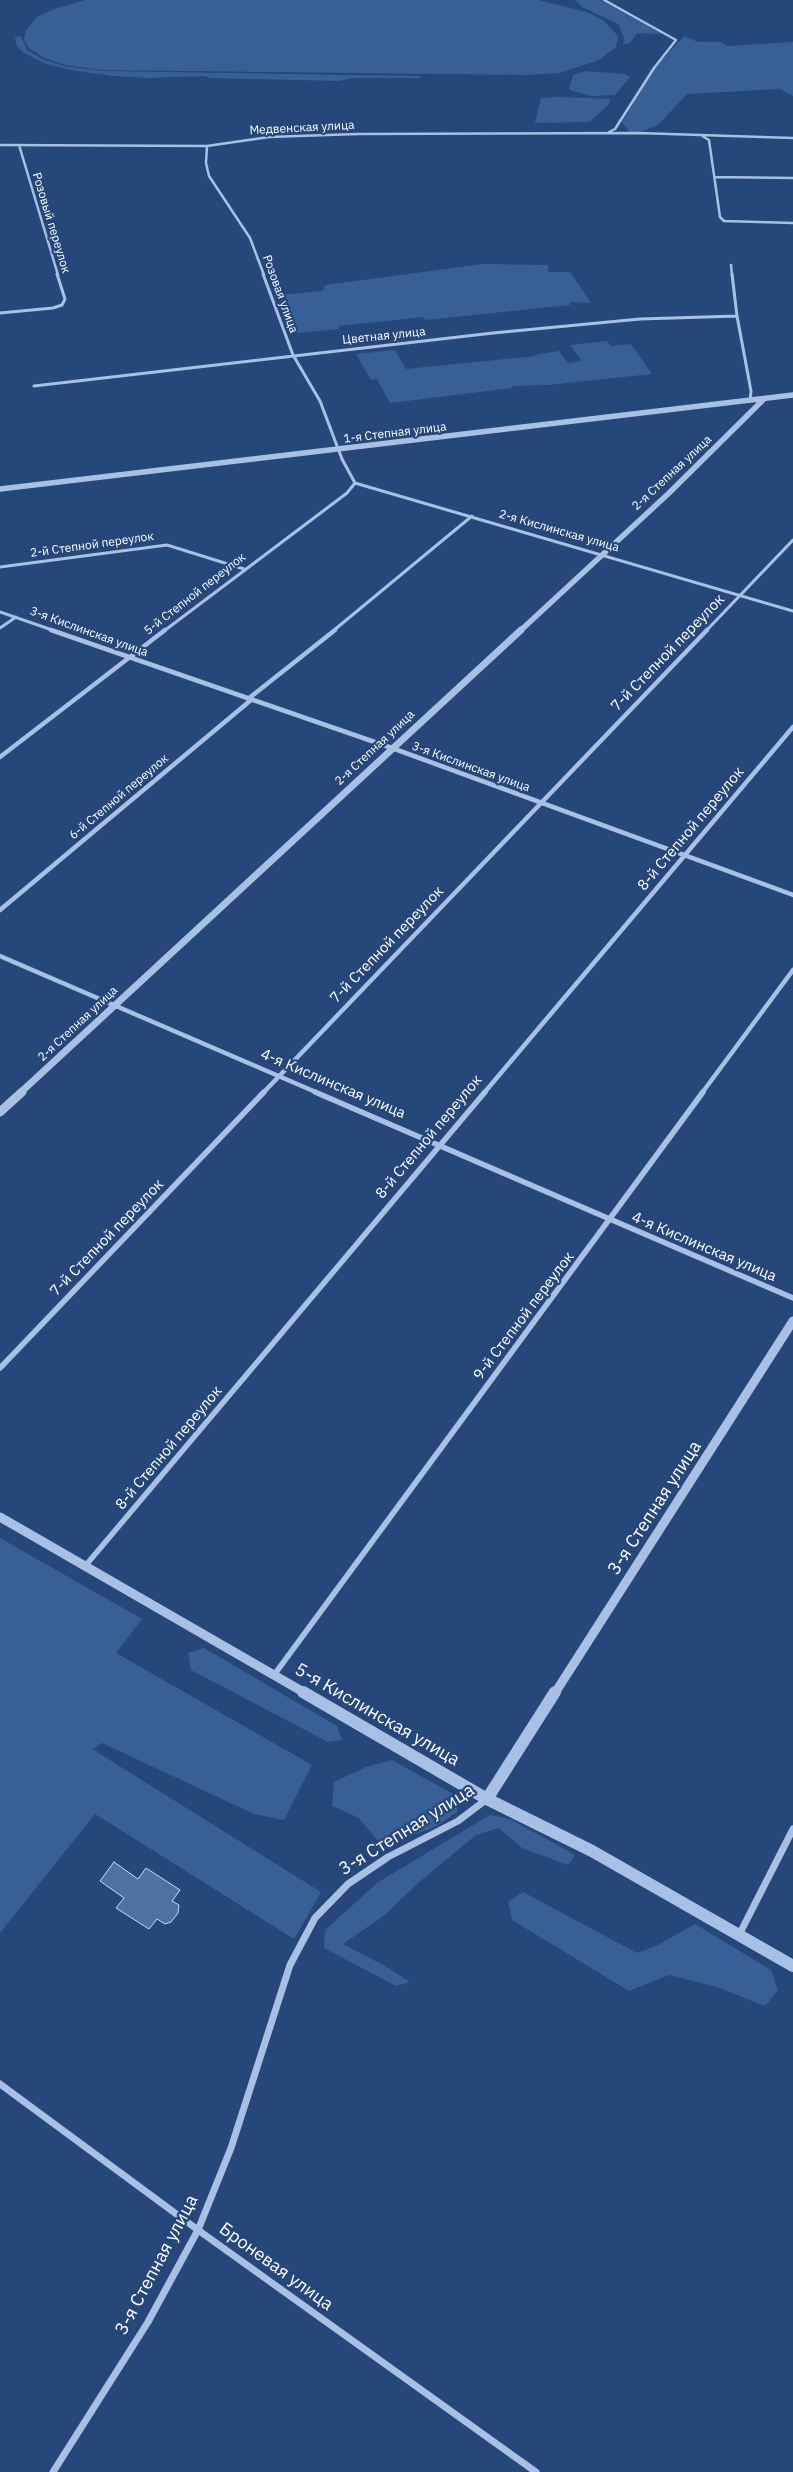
<!DOCTYPE html>
<html>
<head>
<meta charset="utf-8">
<style>
	body { margin:0 }
	canvas { display:block; background:#254779 }
</style>
</head>
<body>
<canvas width="793" height="2472"></canvas>
<script>
const c = document.querySelector('canvas').getContext('2d');
c.lineJoin = 'round';
function fillPath(path, color) {
  c.fillStyle = color;
  c.fill(path, 'evenodd');
}
function shape(rows) {
  const path = new Path2D();
  for (const r of rows) {
    path.moveTo(r[0], r[1]);
    for (let i = 2; i < r.length; i += 2) path.lineTo(r[i], r[i + 1]);
  }
  return path;
}
function strokePath(path, color, width, dash) {
  c.strokeStyle = color;
  c.lineWidth = width;
  c.lineCap = dash ? 'butt' : 'round';
  c.setLineDash(dash || []);
  c.stroke(path);
}
function drawText(font, color, halo, rows, align = 'center') {
  c.font = font + ' "IBM Plex Sans",sans-serif';
  c.lineWidth = 4.5;
  c.setLineDash([]);
  c.textBaseline = 'middle';
  c.strokeStyle = halo;
  c.fillStyle = color;
  for (const [text, x, y, turn = 0] of rows) {
    c.save();
    c.translate(x, y);
    c.rotate((+turn || 0) * Math.PI / 180);
    c.textAlign = isNaN(turn) ? turn : align;
    if (halo) c.strokeText(text, 0, 0);
    c.fillText(text, 0, 0);
    c.restore();
  }
}
fillPath(shape([
	[85,0,538,0,587,12,603,20,618,36,616,47,599,60,559,73,528,75,101,70,65,65,43,57,29,48,24,39,26,30,37,17,54,9],
	[575,0,600,0,662,34,637,33,630,43,622,44,625,40,618,24,582,7],
	[21,36,27,50,42,59,63,66,101,71,419,76,422,78,354,78,339,81,211,78,204,76,149,78,113,76,70,70,46,64,24,53,17,46,15,37],
	[684,36,698,42,720,42,728,46,793,42,793,96,780,89,687,94,658,125,632,135,622,122,654,69],
	[585,71,625,74,630,77,615,95,592,96,569,90,573,75],
	[559,97,610,99,609,104,590,122,535,123,541,98],
	[483,264,548,265,548,272,570,272,591,303,569,302,570,305,425,320,423,317,339,326,339,329,296,333,278,295,323,291,325,285],
	[607,341,611,346,631,344,652,374,548,385,513,386,512,388,390,403,377,379,371,380,356,354,395,350,406,369,536,356,535,355,559,351,568,363,582,361,570,345],
	[0,1538,142,1619,116,1653,312,1765,284,1820,254,1814,102,1743,92,1749,321,1892,294,1939,95,1814,0,1933],
	[204,1648,337,1726,342,1740,328,1742,191,1670,188,1653],
	[392,1760,457,1796,457,1812,435,1827,382,1846,359,1818,332,1806,334,1782,366,1767],
	[490,1815,510,1819,575,1855,568,1865,522,1848,499,1828,476,1835,417,1884,386,1914,343,1944,385,1966,410,1982,396,1986,324,1948,325,1930,377,1883],
	[523,1892,637,1953,658,1945,695,1924,771,1970,778,1990,765,2006,717,1987,669,1975,629,1991,512,1920,508,1902]
]), '#396096');
const building = shape([
	[114,1862,138,1879,146,1868,180,1890,172,1901,179,1905,178,1913,171,1922,165,1924,157,1919,149,1929,116,1908,124,1898,100,1881,114,1862]
]);
fillPath(building, '#4e70a2');
strokePath(building, '#cadbf3', 1);
strokePath(shape([
	[604,0,676,40,654,68,615,129,609,132],
	[702,136,709,140,720,217,724,221,793,223],
	[0,145,207,146,269,137,358,134,638,133,793,138],
	[19,145,58,275],
	[207,146,206,163,209,176,250,238,264,275],
	[715,177,793,178],
	[731,265,732,275]
]), '#a8c0e3', 2.5);
strokePath(shape([
	[263,274,293,355,320,401,342,459,355,483,793,611],
	[732,274,737,316,751,391,750,401],
	[0,313,53,308,62,305,65,299,57,274],
	[34,386,493,333,640,319,737,316],
	[0,567,167,545,244,569],
	[0,612,55,631],
	[0,628,16,617],
	[164,631,347,493,355,483],
	[333,631,472,516],
	[706,631,793,540]
]), '#a8c0e3', 3);
strokePath(shape([
	[51,630,392,748,793,895],
	[248,699,335,630],
	[0,757,165,630],
	[0,910,251,700],
	[0,956,318,1093],
	[263,1093,707,630],
	[484,1093,793,727],
	[702,1093,793,970]
]), '#a8c0e3', 4.5);
strokePath(shape([
	[315,1092,793,1298],
	[0,1368,264,1092],
	[86,1565,485,1092],
	[274,1675,703,1092]
]), '#a8c0e3', 5.5);
strokePath(shape([
	[739,1935,793,1829],
	[0,2084,198,2230,536,2472],
	[53,2472,148,2322,198,2230,231,2148,290,1965,315,1918,348,1884,388,1857,458,1821,487,1799]
]), '#a8c0e3', 7);
strokePath(shape([
	[0,489,793,395],
	[520,631,668,494,763,400]
]), '#a8c0e3', 5.5);
strokePath(shape([
	[20,1093,521,630]
]), '#a8c0e3', 7);
strokePath(shape([
	[0,1112,22,1092],
	[0,1517,305,1693],
	[555,1693,793,1321]
]), '#a8c0e3', 9);
strokePath(shape([
	[303,1692,487,1799,592,1851,793,1966],
	[487,1799,555,1692]
]), '#a8c0e3', 12);
drawText('12px', '#fff', '#254779', [
	["Медвенская улица",302,128,-3],
	["Розовый переулок",51,223,73],
	["Розовая улица",280,294,70],
	["Цветная улица",384,336,-6],
	["1-я Степная улица",395,433,-7],
	["2-я Степная улица",672,473,-43],
	["2-я Кислинская улица",559,531,16],
	["2-й Степной переулок",92,545,-8],
	["5-й Степной переулок",195,594,-38],
	["3-я Кислинская улица",89,632,20],
	["2-я Степная улица",375,748,-43],
	["3-я Кислинская улица",471,767,20],
	["6-й Степной переулок",119,797,-40],
	["2-я Степная улица",78,1024,-43]
]);
drawText('15px', '#fff', '#254779', [
	["7-й Степной переулок",668,653,-46],
	["8-й Степной переулок",691,829,-50],
	["7-й Степной переулок",387,945,-46],
	["4-я Кислинская улица",333,1084,23],
	["8-й Степной переулок",429,1137,-50],
	["7-й Степной переулок",107,1238,-46],
	["4-я Кислинская улица",704,1247,23],
	["9-й Степной переулок",524,1316,-53],
	["8-й Степной переулок",169,1448,-50]
]);
drawText('18px', '#fff', '#254779', [
	["3-я Степная улица",655,1508,-57],
	["5-я Кислинская улица",377,1715,30],
	["3-я Степная улица",407,1830,-32],
	["3-я Степная улица",157,2265,-62],
	["Броневая улица",276,2267,36]
]);
</script>
</body>
</html>
